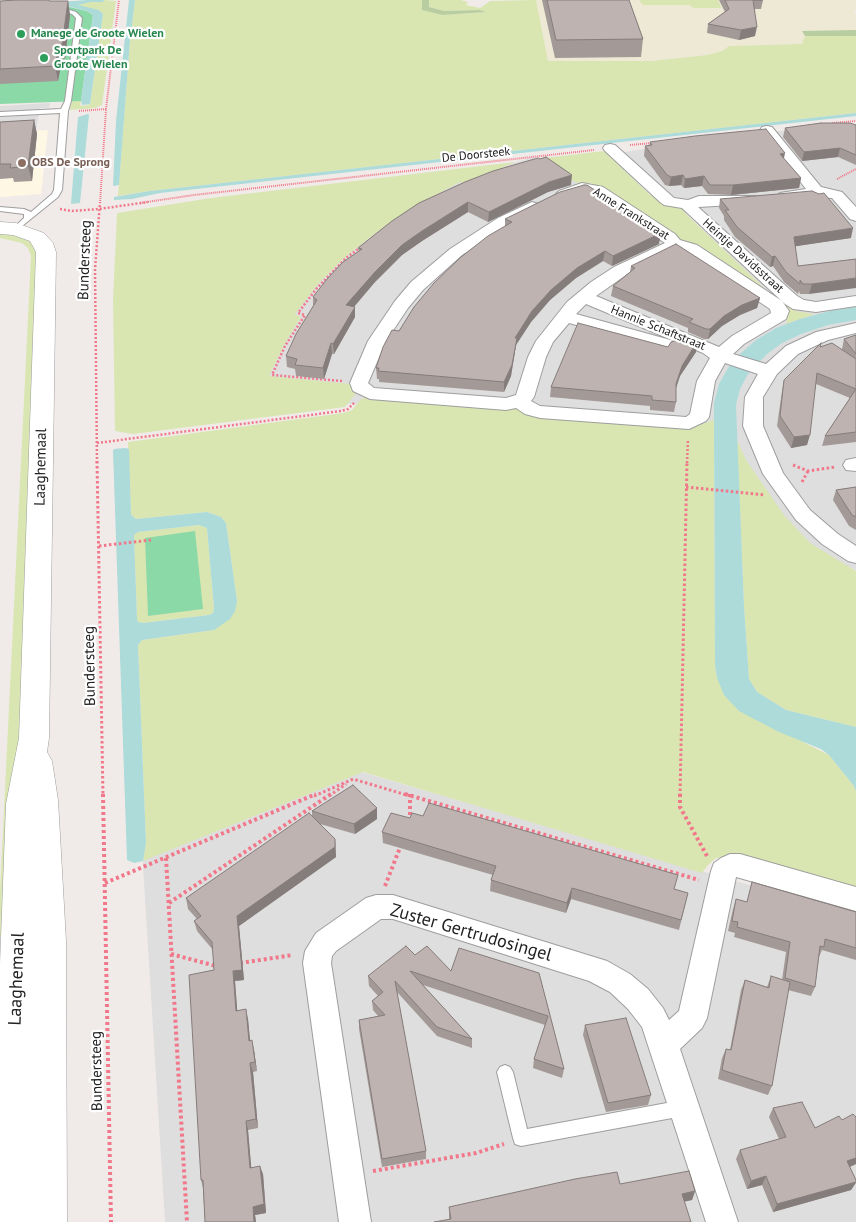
<!DOCTYPE html>
<html>
<head>
<meta charset="utf-8">
<style>
	body { margin:0 }
	canvas { display:block; background:#f0ebe8 }
</style>
</head>
<body>
<canvas width="856" height="1222"></canvas>
<script>
const c = document.querySelector('canvas').getContext('2d');
c.lineJoin = 'round';
function fillPath(path, color) {
  c.fillStyle = color;
  c.fill(path, 'evenodd');
}
function shape(rows) {
  const path = new Path2D();
  for (const r of rows) {
    path.moveTo(r[0], r[1]);
    for (let i = 2; i < r.length; i += 2) path.lineTo(r[i], r[i + 1]);
  }
  return path;
}
function strokePath(path, color, width, dash) {
  c.strokeStyle = color;
  c.lineWidth = width;
  c.lineCap = dash ? 'butt' : 'round';
  c.setLineDash(dash || []);
  c.stroke(path);
}
function drawText(font, color, halo, rows, align = 'center') {
  c.font = font + ' "PT Sans",sans-serif';
  c.lineWidth = 4.5;
  c.setLineDash([]);
  c.textBaseline = 'middle';
  c.strokeStyle = halo;
  c.fillStyle = color;
  for (const [text, x, y, turn = 0] of rows) {
    c.save();
    c.translate(x, y);
    c.rotate((+turn || 0) * Math.PI / 180);
    c.textAlign = isNaN(turn) ? turn : align;
    if (halo) c.strokeText(text, 0, 0);
    c.fillText(text, 0, 0);
    c.restore();
  }
}
fillPath(shape([
	[847,124,856,128,856,570,795,545,709,432,340,403,263,376,285,297,397,199,533,157,745,276,681,206,611,154,731,136],
	[351,769,856,916,856,1222,165,1222,142,850]
]), '#dfdede');
fillPath(shape([
	[48,130,41,194,0,197,0,132]
]), '#fdf7e4');
fillPath(shape([
	[536,0,856,0,856,10,854,10,856,14,856,36,805,36,803,44,729,46,722,51,707,55,652,61,548,61]
]), '#ede9d5');
fillPath(shape([
	[104,0,116,1,102,105,95,108,70,110,72,101,81,101,80,105,83,106,90,104,103,14,77,5,89,2,103,2],
	[135,0,422,0,423,10,442,15,486,12,480,10,444,11,429,7,429,0,461,0,468,2,466,5,480,8,490,1,536,0,548,61,652,61,707,55,722,51,729,46,802,44,805,36,856,36,856,113,150,191,118,196,130,40],
	[639,0,718,0,721,8,693,8,690,5,643,5],
	[604,151,650,195,667,203,683,206,682,208,686,214,779,302,796,311,814,314,786,324,789,311,784,307,679,241,678,237,614,197,591,183,577,183,536,159],
	[515,162,465,184,460,182,418,204,373,235,344,258,318,284,295,314,301,317,284,345,269,376,351,384,356,393,345,407,133,434,115,431,113,300,117,213,211,198],
	[0,233,17,236,29,240,36,246,39,254,13,935,0,936,0,892,31,256,28,248,22,243,0,238],
	[368,397,516,408,533,415,683,428,690,428,714,420,715,665,717,678,805,743,829,755,854,786,856,791,856,890,731,857,716,858,708,865,702,873,363,772,143,861,146,843,138,645,142,640,214,630,237,601,226,523,221,517,207,512,136,519,131,515,128,442,343,413,352,410,361,399],
	[737,440,746,460,784,515,810,543,856,571,856,727,786,710,757,692,749,679,744,606],
	[199,525,207,528,214,608,213,613,209,615,143,623,138,622,137,619,134,535,138,532]
]), '#d9e6b2');
fillPath(shape([
	[422,0,429,0,429,7,444,11,480,10,486,12,442,15,422,10],
	[856,30,856,36,805,36,802,31]
]), '#b8cda0');
fillPath(shape([
	[61,5,87,11,93,15,81,101,0,104,0,10],
	[195,531,203,609,148,616,145,538]
]), '#8cd9a8');
fillPath(shape([
	[50,103,49,108,40,108,36,129,0,131,0,106]
]), '#ddd');
fillPath(shape([
	[88,0,104,0,103,2,90,2,78,5,99,10,103,14,90,104,82,105,81,101,93,15,87,11,63,5,0,6],
	[129,0,135,0,130,40,119,185,113,186,116,121],
	[856,113,856,116,160,193,132,199,114,200,114,197,150,191],
	[88,114,89,115,80,203,71,204,78,117],
	[856,307,856,320,828,325,801,334,782,343,767,354,748,374,740,389,736,405,744,606,749,679,757,692,786,710,856,727,856,791,854,786,829,755,821,749,779,732,739,711,724,695,717,678,715,665,714,420,714,403,719,384,728,368,740,354,756,340,776,328,800,319,834,310],
	[125,448,129,449,131,515,136,519,207,512,221,517,226,523,237,601,235,611,230,619,214,630,142,640,138,645,146,843,143,861,134,863,127,860,113,451,114,449],
	[199,525,207,528,214,608,213,613,209,615,143,623,138,622,137,619,134,535,138,532]
]), '#acdbda');
const service = shape([
	[57,6,76,12,82,18,71,101,68,111,62,190,58,197,16,231,12,229,24,218,24,214,0,211,0,207,24,209,31,212,52,194,54,190,60,113,0,116,0,112,61,109,65,101,76,18,72,14,55,9,54,8,57,6],
	[505,1065,510,1067,513,1072,527,1129,683,1100,688,1103,691,1108,688,1113,683,1116,521,1146,515,1144,513,1138,497,1072,500,1067,505,1065]
]);
const minor = shape([
	[767,126,772,127,821,187,842,192,856,207,856,221,850,219,832,198,817,197,785,201,780,199,777,196,780,193,806,189,760,130,762,127,767,126],
	[610,144,615,145,674,198,688,200,699,196,756,196,759,199,756,202,751,204,698,207,797,296,804,300,816,302,856,296,856,306,816,312,793,309,785,304,682,208,664,205,660,202,605,151,603,148,605,145,610,144],
	[582,183,603,187,675,234,680,240,697,245,782,301,789,311,786,319,744,344,733,354,766,364,786,346,816,332,856,323,856,333,828,340,798,354,777,374,763,397,763,426,783,473,810,510,838,534,856,546,856,563,848,561,822,544,796,520,763,474,743,426,745,397,758,374,725,363,715,381,709,417,706,421,689,429,540,418,525,414,516,408,506,410,370,399,353,391,350,383,368,341,395,301,411,282,450,249,498,218,532,202,538,204,540,207,538,210,510,224,462,255,423,290,408,308,386,341,368,383,374,388,506,398,516,395,528,357,536,341,567,302,591,282,614,267,665,243,594,194,583,193,564,199,559,197,556,194,559,191,582,183],
	[678,250,685,252,770,309,771,313,732,336,719,347,596,296,626,275,678,250],
	[586,304,703,353,710,358,697,381,690,414,686,417,540,406,531,401,534,397,546,357,553,342,569,323,668,350,674,349,677,345,674,341,576,314,586,304],
	[856,458,856,471,846,470,843,465,846,460,856,458],
	[730,854,740,854,856,887,856,911,736,877,707,1018,702,1028,680,1049,738,1222,706,1222,642,1027,628,1009,610,992,589,981,393,919,381,919,336,951,332,956,331,963,371,1222,339,1222,303,963,305,951,316,933,366,898,376,895,393,895,607,961,630,974,648,989,663,1008,669,1020,679,1011,711,871,714,863,721,858,730,854]
]);
const tertiary = shape([
	[0,222,16,223,44,233,53,243,56,252,49,738,47,752,52,761,58,800,66,941,67,1222,0,1222,0,964,6,804,19,738,36,252,30,241,13,235,0,234,0,222]
]);
strokePath(service, '#9e9e9e', 2);
strokePath(minor, '#9e9e9e', 2);
strokePath(tertiary, '#9e9e9e', 1);
strokePath(shape([
	[79,111,106,109],
	[832,123,856,121],
	[630,145,652,143],
	[837,179,856,169],
	[100,203,106,109,119,0],
	[140,203,194,195,594,150]
]), '#f1788a', 2, [1, 1]);
strokePath(shape([
	[60,209,72,211,99,209,148,202],
	[342,381,272,375,285,346,305,315,298,313,317,288,346,258,361,247],
	[97,443,341,411,348,409,354,403],
	[97,463,95,270,100,202],
	[687,463,688,440]
]), '#f1788a', 2.5, [2, 2]);
strokePath(shape([
	[97,461,103,796],
	[793,465,808,471,835,467],
	[802,482,808,471],
	[686,487,765,495],
	[99,546,151,540],
	[314,796,353,779,410,796],
	[329,796,346,784],
	[680,796,687,461]
]), '#f1788a', 3, [2.5, 2.5]);
strokePath(shape([
	[103,794,111,1222],
	[405,794,699,880],
	[410,794,410,820],
	[680,794,680,807,707,856],
	[166,858,187,1222],
	[105,883,316,794],
	[385,886,401,845],
	[169,903,331,794],
	[171,954,216,966],
	[240,963,293,955],
	[373,1171,476,1153,504,1144]
]), '#f1788a', 4, [3, 3]);
fillPath(service, '#fff');
fillPath(minor, '#fff');
fillPath(tertiary, '#fff');
fillPath(shape([
	[542,0,629,0,643,39,641,57,555,58],
	[719,0,763,0,761,9,755,9,755,36,739,40,707,33,708,24,725,12],
	[0,1,68,1,70,15,65,59,62,60,58,81,0,84],
	[34,120,37,134,32,181,14,182,13,178,0,179,0,122],
	[856,125,856,165,838,157,802,161,783,137,785,128],
	[650,142,784,159,801,178,799,188,731,195,708,194,702,186,684,188,681,185,669,186,665,185,644,156,645,146,649,146],
	[571,185,548,192,488,222,468,212,422,241,402,255,375,282,354,307,355,317,334,354,332,354,324,379,296,376,295,369,287,367,286,356,313,306,313,297,359,251,358,248,419,203],
	[720,199,851,238,795,246,798,266,856,259,809,294,800,294,799,291,798,294,784,282,773,266,770,267,735,237,724,220,724,216,719,208],
	[505,219,659,244,612,266,603,261,576,278,550,300,531,322,516,345,511,376,504,392,379,382,379,379,377,379,376,368,399,331,505,226],
	[631,266,760,298,757,308,740,315,722,326,708,339,704,339,688,332,688,328,611,296,613,286,630,272],
	[856,335,856,442,822,446,825,436,850,398,816,384,807,445,791,448,777,426,782,391,784,380,820,347,842,349,844,339],
	[697,342,696,352,680,376,676,388,676,402,674,412,650,410,650,406,550,397,551,387,668,347],
	[856,487,856,530,849,526,833,500,836,490],
	[377,808,377,819,355,834,320,824,335,839,336,857,239,926,244,980,235,981,237,1010,248,1019,250,1041,254,1050,257,1071,253,1072,258,1128,248,1130,251,1167,263,1174,266,1213,255,1215,256,1222,205,1222,203,1188,201,1180,214,970,213,950,197,931,194,921,197,919,188,909,186,898,312,816,312,811],
	[382,832,674,889,688,893,679,930,571,899,566,913,490,891,491,880,493,875,383,843],
	[752,882,856,912,856,960,822,950,819,957,815,987,811,996,788,990,772,1086,768,1095,718,1079,722,1058,726,1049,730,1050,741,990,745,980,767,987,771,976,782,980,786,952,734,937,735,933,728,931,733,909,736,899,747,902],
	[415,955,451,971,539,973,564,1069,562,1078,533,1068,534,1059,545,1025,423,985,472,1039,472,1048,437,1036,397,992,426,1151,426,1159,382,1167,359,1029,359,1020,378,1016,373,1010,372,1001,378,996,369,986,368,976],
	[585,1025,651,1095,648,1105,606,1112,583,1035],
	[773,1108,815,1128,842,1120,856,1117,856,1164,850,1167,856,1180,856,1183,851,1190,773,1212,762,1185,747,1189,736,1159,740,1150,779,1139,769,1117],
	[620,1184,695,1191,692,1200,684,1201,449,1219,449,1207]
]), '#a39a98');
fillPath(shape([
	[68,1,70,15,65,59,62,45],
	[757,27,755,36,739,40,741,30],
	[59,45,62,60,58,81,55,66],
	[34,120,37,134,32,181,28,166],
	[840,148,838,157,802,161,804,152],
	[785,153,783,163,780,154],
	[572,175,571,185,548,192,488,222,489,212,549,182],
	[683,175,681,185,669,186,671,177],
	[704,176,702,186,684,188,685,179],
	[801,178,799,188,731,195,733,185],
	[468,202,468,212,422,241,402,255,375,282,346,316,346,305,375,272,402,245,422,231],
	[853,228,851,238,791,247,794,237],
	[661,233,659,244,612,266,613,256],
	[605,251,603,261,576,278,550,300,531,322,516,345,511,376,504,392,504,382,515,338,532,311,551,290,577,268],
	[775,256,773,266,770,267,772,257],
	[856,278,856,288,809,294,812,284],
	[760,298,757,308,740,315,722,326,708,339,710,329,724,316,742,305],
	[355,307,355,317,334,354,333,344],
	[697,342,696,352,680,376,674,394,676,384,682,366],
	[331,343,332,354,324,379,323,368],
	[810,435,807,445,791,448,794,437],
	[377,808,377,819,355,834,354,824],
	[335,839,336,857,239,926,244,980,235,981,238,1020,236,1011,233,971,237,916],
	[572,888,571,899,566,913,567,903],
	[246,1009,248,1019,251,1050,249,1041],
	[252,1040,254,1050,257,1071,255,1062],
	[250,1063,253,1072,258,1128,256,1119],
	[246,1121,248,1130,252,1176,250,1168],
	[856,1158,856,1164,842,1170,847,1161],
	[260,1166,263,1174,266,1213,255,1215,256,1222,254,1222,253,1207],
	[766,1176,762,1185,747,1189,751,1181],
	[856,1182,851,1190,773,1212,777,1204],
	[695,1191,692,1200,679,1203,682,1194]
]), '#857d7c');
const building = shape([
	[17,0,49,0,49,1,68,1,62,45,59,45,55,66,0,69,0,1,17,0],
	[547,0,629,0,643,39,556,40,547,0],
	[725,0,763,0,753,0,757,27,741,30,708,24,729,9,725,0],
	[34,120,28,166,10,168,11,164,0,164,0,122,34,120],
	[821,123,850,123,856,125,856,155,840,148,804,152,785,128,821,123],
	[766,129,785,153,780,154,801,178,733,185,710,185,704,176,685,179,683,175,671,177,667,175,645,146,652,145,650,142,695,136,766,129],
	[546,157,572,175,549,182,489,212,468,202,422,231,402,245,375,272,346,305,355,307,333,344,331,343,323,368,295,365,297,359,286,356,296,334,317,300,313,297,327,279,343,262,362,249,358,248,392,221,419,203,465,182,493,171,538,158,540,159,546,157],
	[584,185,587,185,661,233,613,256,605,251,577,268,551,290,532,311,515,338,517,338,512,365,504,382,378,371,379,368,376,368,383,347,392,330,399,331,414,307,434,283,461,257,488,236,512,222,505,219,560,192,584,185],
	[812,191,819,194,824,193,853,228,794,237,798,266,856,259,856,278,812,284,803,284,800,280,800,284,786,272,775,256,772,257,737,227,725,210,729,210,720,199,812,191],
	[676,244,760,298,742,305,724,316,710,329,706,329,689,322,693,319,613,286,635,268,631,266,676,244],
	[578,323,668,347,671,342,677,340,681,335,697,342,682,366,676,384,676,402,652,400,652,396,551,387,578,323],
	[856,335,856,354,844,339,856,335],
	[821,343,820,347,832,343,856,359,856,389,817,373,810,435,794,437,780,416,784,380,821,343],
	[856,389,856,432,825,436,856,389],
	[856,487,856,517,852,515,836,490,856,487],
	[353,785,377,808,354,824,312,811,353,785],
	[429,803,678,875,674,889,688,893,681,920,572,888,567,903,491,880,496,866,382,832,391,813,410,818,412,813,423,816,429,803],
	[309,813,335,839,335,847,237,916,242,970,233,971,236,1011,246,1009,249,1041,252,1040,255,1062,250,1063,256,1119,246,1121,250,1168,260,1166,264,1204,253,1207,254,1222,205,1222,203,1180,201,1180,189,975,214,970,212,942,194,921,201,916,186,898,309,813],
	[752,882,856,912,856,948,825,939,824,947,820,946,815,987,785,978,790,942,737,927,738,922,732,921,736,899,747,902,752,882],
	[406,946,415,955,427,946,451,971,459,948,539,973,564,1069,534,1059,548,1016,410,971,472,1039,437,1027,395,981,426,1151,382,1159,359,1020,385,1015,372,1001,383,992,368,976,406,946],
	[771,976,790,982,772,1086,722,1070,726,1049,731,1050,745,980,769,988,771,976],
	[626,1018,651,1095,608,1103,585,1025,626,1018],
	[802,1102,815,1128,839,1116,842,1120,853,1114,856,1117,856,1158,847,1161,856,1180,856,1182,777,1204,766,1176,751,1181,740,1150,786,1137,773,1108,802,1102],
	[689,1171,695,1191,682,1194,691,1222,434,1222,451,1219,449,1207,575,1179,617,1172,620,1184,689,1171]
]);
fillPath(building, '#beb3b1');
strokePath(building, '#857d7c', 1);
for (const [x, y, r, color] of [
	[21,34,5,"#2e9e5b"],
	[44,58,5,"#2e9e5b"],
	[22,163,5,"#8d6e63"]
]) {
  const dot = new Path2D();
  dot.arc(x, y, r, 0, 2 * Math.PI);
  c.fillStyle = color;
  c.fill(dot);
  strokePath(dot, '#fff', 2);
}
drawText('bold 12px', '#27864d', '#fff', [
	["Manege de Groote Wielen",31,34],
	["Sportpark De",54,51],
	["Groote Wielen",54,65]
], 'left');
drawText('12px', '#212121', '#fff', [
	["De Doorsteek",476,155,-6],
	["Anne Frankstraat",631,214,32],
	["Heintje Davidsstraat",743,256,42],
	["Hannie Schaftstraat",658,328,22]
]);
drawText('bold 12px', '#785e54', '#fff', [
	["OBS De Sprong",32,163]
], 'left');
drawText('15px', '#212121', '#fff', [
	["Bundersteeg",85,260,-88],
	["Laaghemaal",41,467,-89],
	["Bundersteeg",90,666,-91],
	["Bundersteeg",97,1071,-91]
]);
drawText('18px', '#212121', '#fff', [
	["Zuster Gertrudosingel",471,933,16],
	["Laaghemaal",17,979,-88]
]);
</script>
</body>
</html>
